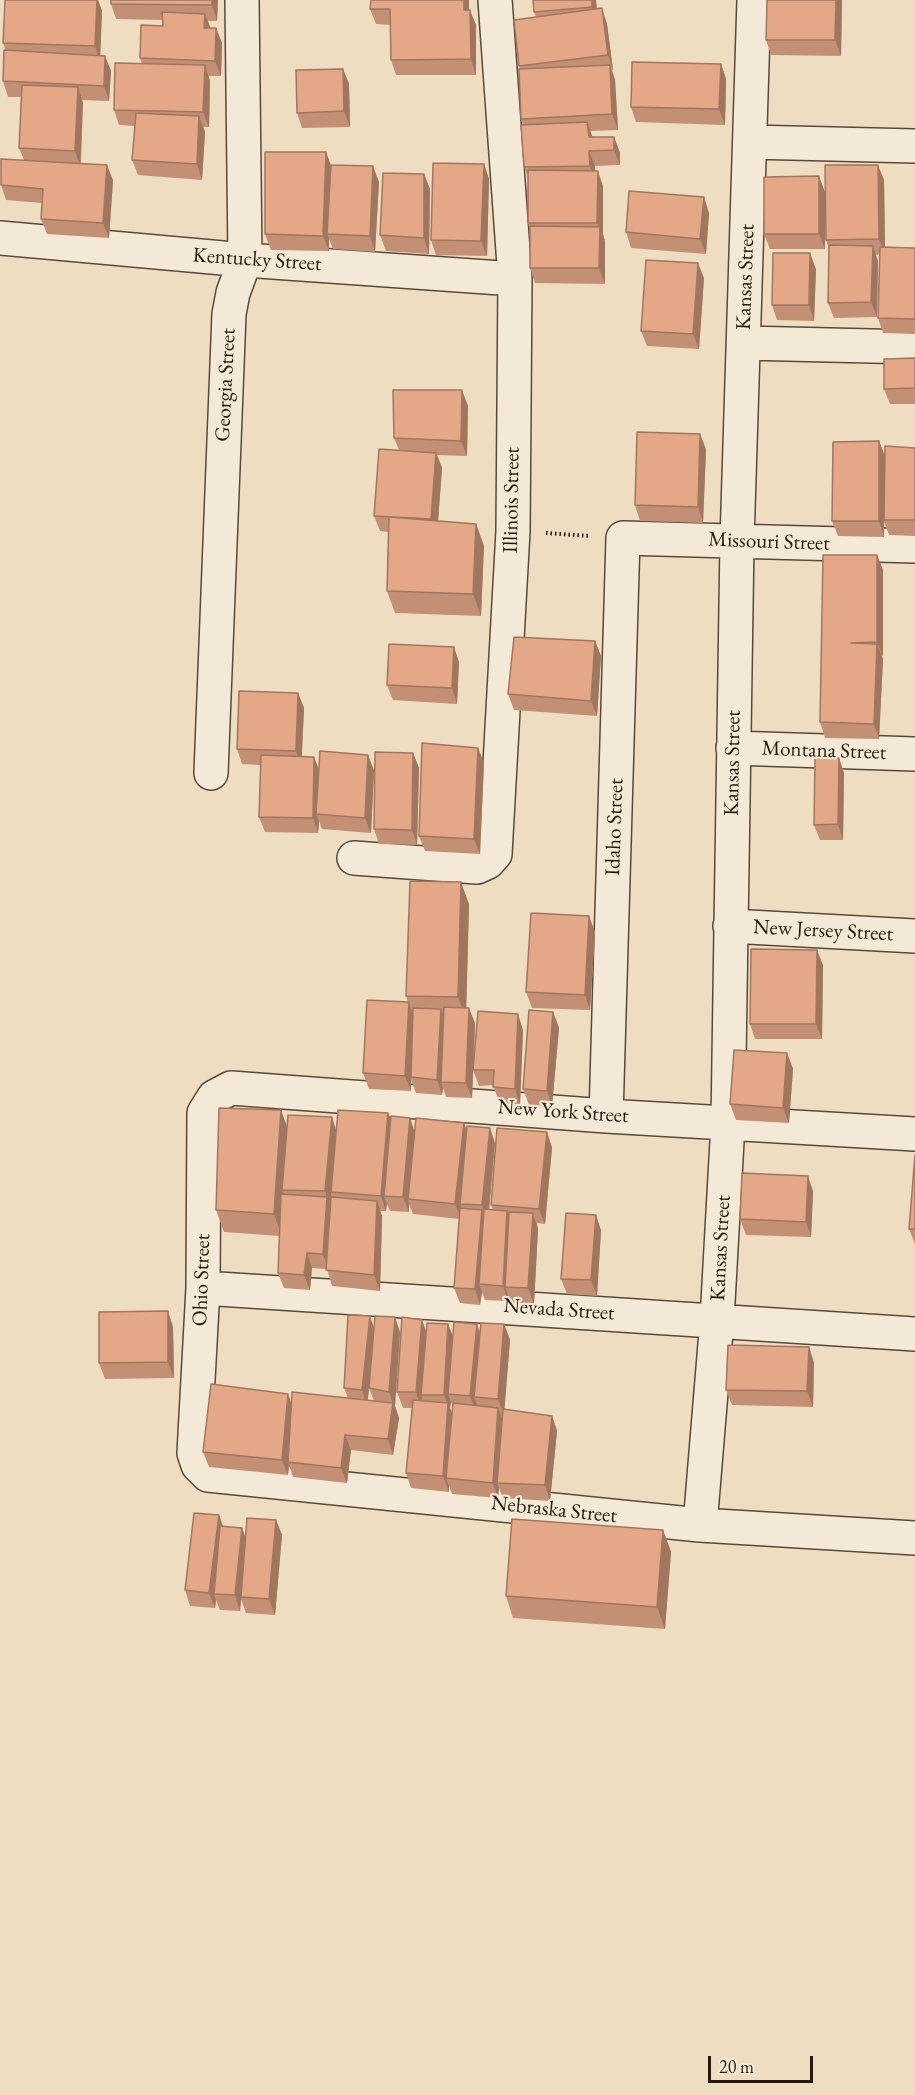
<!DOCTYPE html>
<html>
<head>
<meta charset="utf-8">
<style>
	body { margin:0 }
	#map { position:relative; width:915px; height:2095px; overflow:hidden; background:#eeddc0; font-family:"EB Garamond",serif }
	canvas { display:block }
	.scale { position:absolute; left:708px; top:2056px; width:105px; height:27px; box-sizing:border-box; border:3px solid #26190f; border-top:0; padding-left:8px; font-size:18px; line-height:21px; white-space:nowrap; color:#26190f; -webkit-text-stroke:4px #f4e9d6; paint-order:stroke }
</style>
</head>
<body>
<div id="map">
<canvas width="915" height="2095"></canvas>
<div class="scale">20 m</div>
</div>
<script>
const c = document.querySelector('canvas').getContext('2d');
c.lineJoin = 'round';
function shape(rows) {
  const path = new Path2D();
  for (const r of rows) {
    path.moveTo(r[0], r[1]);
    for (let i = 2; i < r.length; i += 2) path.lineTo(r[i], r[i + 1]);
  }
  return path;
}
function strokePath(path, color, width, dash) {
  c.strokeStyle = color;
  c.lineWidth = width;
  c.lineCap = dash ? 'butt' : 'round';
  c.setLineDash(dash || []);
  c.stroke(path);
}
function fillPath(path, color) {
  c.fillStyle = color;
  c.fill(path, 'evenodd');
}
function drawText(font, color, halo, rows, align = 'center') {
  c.font = font + ' "EB Garamond",serif';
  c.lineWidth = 4.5;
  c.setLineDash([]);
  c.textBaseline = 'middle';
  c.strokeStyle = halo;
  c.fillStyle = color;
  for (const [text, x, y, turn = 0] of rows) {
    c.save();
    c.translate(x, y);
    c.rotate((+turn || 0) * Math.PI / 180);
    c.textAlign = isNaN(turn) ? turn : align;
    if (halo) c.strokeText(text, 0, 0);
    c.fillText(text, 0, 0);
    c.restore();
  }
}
const street = shape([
	[750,142,915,146],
	[0,238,245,260,515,279],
	[744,343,915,347],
	[733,748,915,754],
	[211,773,229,314,233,293,245,260,242,0],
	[354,858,477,867,488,862,495,854,513,531,515,279,495,0],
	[730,926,915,936],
	[606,1116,623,538,915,546],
	[915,1134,606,1116,231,1088,214,1097,204,1113,203,1288,194,1453,198,1465,208,1475,700,1525,915,1538],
	[203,1288,915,1334],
	[700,1525,717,1320,728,1123,737,541,754,0]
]);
strokePath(street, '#584a3b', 36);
strokePath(shape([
	[546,533,590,536]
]), '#26190f', 4, [1.5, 3]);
strokePath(street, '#f4e9d6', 33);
fillPath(shape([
	[5,0,98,0,102,11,100,55,105,56,111,71,109,101,82,100,83,103,81,164,113,180,109,238,47,234,41,219,42,203,6,200,1,185,24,160,19,148,21,97,8,97,3,81,6,51,3,43],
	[111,0,218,0,217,21,208,21,210,28,216,28,222,43,221,76,208,76,210,81,209,127,203,127,205,132,202,180,138,175,132,160,135,126,119,125,114,110,142,64,140,58,163,26,162,20,116,19,111,4],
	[533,0,596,0,597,9,607,24,613,70,612,70,615,80,618,130,590,131,592,137,614,137,620,153,620,165,595,166,595,171,603,186,603,234,605,242,605,284,535,283,530,268,530,230,528,223,528,177,524,167,523,125,521,119,520,69,519,66,536,17,534,12],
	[767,0,842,0,841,56,771,55,766,40],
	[370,9,469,10,476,25,476,75,396,75,391,60,391,25,376,24],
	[721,64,726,79,725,125,636,122,631,107],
	[343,69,349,84,350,127,302,128,297,113],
	[326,152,331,165,379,182,375,252,333,249,329,239,329,251,271,250,265,234],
	[484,164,489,179,487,256,436,255,431,240],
	[424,174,430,189,429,254,386,251,380,235],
	[884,180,885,247,915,248,915,334,883,333,878,318,880,254,876,255,878,261,877,317,834,318,828,303,829,249,826,240],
	[825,192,825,249,770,249,764,234],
	[709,213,706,254,631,248,626,232],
	[816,269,814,321,777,320,772,305],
	[704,278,699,349,647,346,641,331],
	[915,358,915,404,890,404,884,389],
	[468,406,467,456,437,455,442,468,438,521,476,524,484,546,481,616,395,613,387,591,388,532,380,531,374,516,399,450,394,438],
	[879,441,885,456,915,448,915,536,889,535,884,521,884,537,838,536,832,521],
	[706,449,703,523,640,521,635,505],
	[877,555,883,570,882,657,883,659,879,739,825,738,820,722],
	[595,641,601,656,597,716,514,710,508,694],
	[459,662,457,704,393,700,387,685],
	[298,693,304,708,302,756,319,769,374,770,371,833,322,829,319,821,318,833,265,832,259,817,261,765,242,764,237,749],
	[413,753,419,768,417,845,379,844,374,829],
	[839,758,844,773,843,840,820,840,814,825],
	[484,763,480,854,425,851,419,836],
	[469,904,466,1007,475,1023,472,1098,446,1097,443,1088,442,1095,416,1093,411,1080,411,1091,369,1089,363,1073,408,1002,406,996],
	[595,932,590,1010,532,1008,526,992],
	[823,965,822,1039,755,1039,750,1024],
	[553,1012,559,1028,552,1106,529,1105,523,1089],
	[523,1030,520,1105,499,1102,493,1085,479,1086,473,1070],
	[787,1053,793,1069,789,1123,736,1120,730,1104],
	[391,1120,415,1132,464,1123,467,1131,495,1143,489,1209,493,1210,491,1205,547,1132,552,1148,545,1224,537,1223,538,1229,534,1304,510,1302,509,1298,508,1301,485,1300,482,1292,480,1305,460,1303,454,1288,459,1219,413,1214,409,1204,409,1212,390,1211,387,1204,386,1211,380,1211,382,1216,380,1291,332,1286,327,1269,312,1268,310,1290,284,1288,278,1273,280,1236,224,1232,216,1210,287,1125,336,1130],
	[915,1155,915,1244,909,1229],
	[813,1191,811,1237,746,1235,740,1219],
	[601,1230,597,1296,567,1294,561,1279],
	[422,1320,427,1333,453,1337,480,1332,504,1324,510,1340,504,1409,552,1416,557,1431,550,1501,503,1498,499,1488,498,1498,452,1494,449,1486,449,1492,411,1488,406,1473,412,1408,403,1408,397,1392],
	[451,1402,453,1407,452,1413,450,1408],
	[173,1327,174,1378,105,1379,99,1363],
	[374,1327,400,1332,395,1406,399,1418,393,1455,351,1450,347,1483,293,1477,289,1465,288,1475,209,1467,203,1452,288,1394,292,1405,348,1398,344,1388],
	[369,1388,374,1401,368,1400],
	[809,1347,814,1363,813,1407,732,1405,726,1390],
	[219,1515,223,1526,245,1537,276,1520,282,1535,275,1615,246,1613,241,1599,240,1611,220,1610,216,1600,215,1608,190,1606,185,1590],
	[663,1530,671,1552,665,1629,513,1618,506,1596]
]), '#c49075');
fillPath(shape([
	[97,0,98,0,102,11,100,62,95,46],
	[212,0,218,0,217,21,212,5],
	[464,0,469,0,469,25,464,10],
	[592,0,596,0,598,23,592,7],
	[836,0,842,0,841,56,835,40],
	[602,8,607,24,613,70,608,55],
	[470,10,476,25,476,75,471,59],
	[205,14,211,29,204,28],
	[216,28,222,43,221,76,215,61],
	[105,56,111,71,109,101,104,86],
	[721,64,726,79,725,125,719,109],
	[205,65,210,81,209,127,203,112],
	[610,65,615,80,618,130,612,114],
	[343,69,349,84,350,127,344,111],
	[78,87,83,103,80,166,75,151],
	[199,116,205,132,202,180,197,164],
	[587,122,593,138,595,152,589,137],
	[614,137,620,153,620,165,614,150],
	[589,151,595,166,596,181,590,166],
	[326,152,331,167,327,234,329,239,329,251,323,236],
	[484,164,489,179,487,256,481,241],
	[107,165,113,180,109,238,103,223],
	[878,165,884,180,885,254,879,239],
	[373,166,379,182,375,252,370,236],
	[598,171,603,186,603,234,605,242,605,284,599,268,600,231,597,223],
	[424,174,430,189,429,254,424,238],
	[819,176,825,192,825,249,819,234],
	[704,197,709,213,706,254,700,239],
	[873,246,878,261,877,317,871,302],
	[810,253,816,269,814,321,809,305],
	[698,263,704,278,699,349,693,334],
	[462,390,468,406,467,456,461,441],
	[700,434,706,449,703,523,698,507],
	[879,441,885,457,884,537,879,521],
	[436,453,442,468,437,535,431,519],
	[476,524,484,546,481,616,473,594],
	[877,555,883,570,883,657,877,642],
	[595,641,601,656,597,716,591,701],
	[877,644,883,659,879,739,874,724],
	[454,647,459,662,457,704,452,688],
	[298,693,304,708,301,766,296,751],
	[478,748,484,763,480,854,474,839],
	[413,753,419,768,417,845,412,830],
	[368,755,374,770,371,833,365,818],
	[314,757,320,772,316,814,319,821,318,833,313,818],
	[839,758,844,773,843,840,838,824],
	[461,882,469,904,466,1019,458,997],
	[589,916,595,932,590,1010,585,995],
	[817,950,823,965,822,1039,816,1024],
	[409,1003,414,1018,411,1077,411,1091,405,1076],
	[469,1008,475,1023,472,1098,466,1083],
	[441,1009,447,1025,441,1082,443,1088,442,1095,437,1080],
	[553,1012,559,1028,552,1106,547,1091],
	[518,1014,523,1030,520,1105,515,1089],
	[787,1053,793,1069,789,1123,783,1108],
	[281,1110,289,1132,282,1190,285,1198,282,1236,274,1214],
	[388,1113,394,1129,384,1196,387,1204,386,1211,381,1196],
	[332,1117,337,1133,331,1192,331,1194,330,1207,325,1191],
	[410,1118,415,1133,408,1199,409,1204,409,1212,403,1197],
	[464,1123,469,1138,460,1204,462,1210,461,1219,455,1204],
	[490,1128,495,1143,488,1221,482,1205],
	[547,1132,552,1148,545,1224,539,1209],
	[808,1176,813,1191,811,1237,806,1222],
	[327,1197,332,1213,328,1269,323,1254],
	[377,1201,382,1216,380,1291,374,1275],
	[482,1210,487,1226,479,1284,482,1292,480,1305,475,1289],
	[507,1211,513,1226,505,1287,509,1298,508,1301,503,1286],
	[533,1213,538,1229,534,1304,528,1288],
	[596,1215,601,1230,597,1296,591,1280],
	[307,1253,312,1268,310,1290,304,1275],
	[168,1311,173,1327,174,1378,168,1362],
	[370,1316,375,1331,367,1406,362,1390],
	[395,1317,400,1332,395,1406,399,1418,393,1455,388,1439,393,1404,389,1392],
	[422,1320,427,1336,421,1395,422,1398,421,1408,416,1392],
	[448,1324,454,1339,448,1394,451,1402,450,1408,454,1419,446,1478,449,1486,449,1492,443,1476,448,1406,444,1395],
	[477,1324,482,1339,474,1397,477,1404,476,1412,470,1396],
	[504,1324,510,1340,504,1415,498,1399],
	[809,1347,814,1363,813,1407,807,1391],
	[288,1394,293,1410,288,1462,289,1465,288,1475,282,1460],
	[498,1408,504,1424,497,1483,499,1488,498,1498,493,1483],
	[552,1416,557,1431,550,1501,545,1485],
	[345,1435,351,1450,347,1483,341,1468],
	[219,1515,224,1530,214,1594,216,1600,215,1608,209,1593],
	[276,1520,282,1535,275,1615,269,1599],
	[242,1528,248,1544,241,1597,241,1599,240,1611,235,1595],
	[663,1530,671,1552,665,1629,657,1607]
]), '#a0765f');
const building = shape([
	[5,0,97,0,95,46,3,43,5,0],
	[111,0,212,0,212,5,111,4,111,0],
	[371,0,464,0,464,10,470,10,471,59,391,60,390,9,370,9,371,0],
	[533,0,592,0,592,7,534,12,533,0],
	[767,0,836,0,835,40,766,40,767,0],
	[602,8,608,55,519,66,514,20,602,8],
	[162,12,205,14,204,28,216,28,215,61,140,58,141,25,163,26,162,12],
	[4,50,105,56,104,86,3,81,4,50],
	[632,62,721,64,719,109,631,107,632,62],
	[115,63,205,65,203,112,114,110,115,63],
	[610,65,612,114,521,119,519,69,610,65],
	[343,69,344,111,297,113,296,70,343,69],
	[22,85,78,87,75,151,19,148,22,85],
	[136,113,199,116,197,164,132,160,136,113],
	[587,122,589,137,614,137,614,150,589,151,590,166,524,167,521,125,587,122],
	[265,152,326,152,323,236,265,234,265,152],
	[1,159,107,165,103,223,41,219,43,189,1,185,1,159],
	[433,163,484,164,481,241,431,240,433,163],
	[331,165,373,166,370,236,327,234,331,165],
	[825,165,878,165,879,239,826,240,825,165],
	[528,170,598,171,597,223,528,223,528,170],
	[383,173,424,174,424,238,380,235,383,173],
	[819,176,819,234,764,234,764,177,819,176],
	[629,191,704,197,700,239,626,232,629,191],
	[530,226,600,227,599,268,530,268,530,226],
	[829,245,873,246,871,302,828,303,829,245],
	[880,247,915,248,915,319,878,318,880,247],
	[773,253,810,253,809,305,772,305,773,253],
	[646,260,698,263,693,334,641,331,646,260],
	[915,358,915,388,884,389,884,359,915,358],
	[393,390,462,390,461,441,394,438,393,390],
	[637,432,700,434,698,507,635,505,637,432],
	[879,441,879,521,832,521,833,442,879,441],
	[885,446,915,448,915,520,884,520,885,446],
	[379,449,436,453,431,519,374,516,379,449],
	[389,517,476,524,473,594,387,591,389,517],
	[823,555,877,555,877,642,851,643,877,644,874,724,820,722,823,555],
	[514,637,595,641,591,701,508,694,514,637],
	[389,644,454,647,452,688,387,685,389,644],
	[239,691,298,693,296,751,237,749,239,691],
	[422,743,478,748,474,839,419,836,422,743],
	[320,751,368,755,365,818,316,814,320,751],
	[375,752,413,753,412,830,374,829,375,752],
	[261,755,314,757,313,818,259,817,261,755],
	[815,758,839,758,838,824,814,825,815,758],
	[410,881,461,882,458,997,406,996,410,881],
	[531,913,589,916,585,995,526,992,531,913],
	[751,949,817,950,816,1024,750,1024,751,949],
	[367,1000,409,1002,405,1076,363,1073,367,1000],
	[444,1007,469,1008,466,1083,441,1082,444,1007],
	[413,1008,441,1009,437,1080,411,1077,413,1008],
	[529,1010,553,1012,547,1091,523,1089,529,1010],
	[478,1011,518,1014,515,1089,493,1087,494,1070,473,1070,478,1011],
	[734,1050,787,1053,783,1108,730,1104,734,1050],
	[219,1108,281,1110,274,1214,216,1210,219,1108],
	[338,1110,388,1113,381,1196,331,1192,338,1110],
	[288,1115,332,1117,325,1191,282,1190,288,1115],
	[391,1116,410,1118,403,1197,384,1196,391,1116],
	[416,1118,464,1123,455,1204,408,1199,416,1118],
	[467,1126,490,1128,482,1205,460,1204,467,1126],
	[497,1128,547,1132,539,1209,491,1205,497,1128],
	[915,1155,915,1229,909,1229,915,1155],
	[742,1173,808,1176,806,1222,740,1219,742,1173],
	[281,1194,327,1197,323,1254,307,1253,304,1275,278,1273,281,1194],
	[331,1197,377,1201,374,1275,326,1270,331,1197],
	[460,1208,482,1210,475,1289,454,1288,460,1208],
	[484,1209,507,1211,503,1286,479,1284,484,1209],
	[509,1212,533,1213,528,1288,505,1287,509,1212],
	[566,1213,596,1215,591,1280,561,1279,566,1213],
	[168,1311,168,1362,99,1363,99,1312,168,1311],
	[348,1315,370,1316,362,1390,344,1388,348,1315],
	[375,1316,395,1317,389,1392,369,1388,375,1316],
	[402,1317,422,1320,416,1392,397,1392,402,1317],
	[454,1322,477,1324,470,1396,448,1394,454,1322],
	[427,1323,448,1324,444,1395,421,1395,427,1323],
	[481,1323,504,1324,498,1399,474,1397,481,1323],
	[728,1345,809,1347,807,1391,726,1390,728,1345],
	[211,1384,288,1394,282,1460,203,1452,211,1384],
	[292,1392,393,1403,388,1439,345,1435,341,1468,288,1462,292,1392],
	[413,1400,448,1403,443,1476,406,1473,413,1400],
	[453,1403,498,1408,493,1483,446,1478,453,1403],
	[503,1409,552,1416,545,1485,497,1483,503,1409],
	[194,1513,219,1515,209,1593,185,1590,194,1513],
	[247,1518,276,1520,269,1599,241,1597,247,1518],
	[512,1519,663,1530,657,1607,506,1596,512,1519],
	[220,1526,242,1528,235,1595,214,1594,220,1526]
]);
fillPath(building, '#e4a888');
strokePath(building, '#a0765f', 1.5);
drawText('21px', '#26190f', '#f4e9d6', [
	["Kentucky Street",257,260,4],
	["Kansas Street",746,277,-88],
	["Georgia Street",226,385,-87],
	["Illinois Street",512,500,-89],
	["Missouri Street",769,542,2],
	["Montana Street",824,751,2],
	["Kansas Street",733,763,-89],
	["Idaho Street",615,827,-88],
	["New Jersey Street",823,931,3],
	["New York Street",563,1112,4],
	["Kansas Street",721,1248,-87],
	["Ohio Street",202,1280,-88],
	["Nevada Street",559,1310,4],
	["Nebraska Street",554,1510,6]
]);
</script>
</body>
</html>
